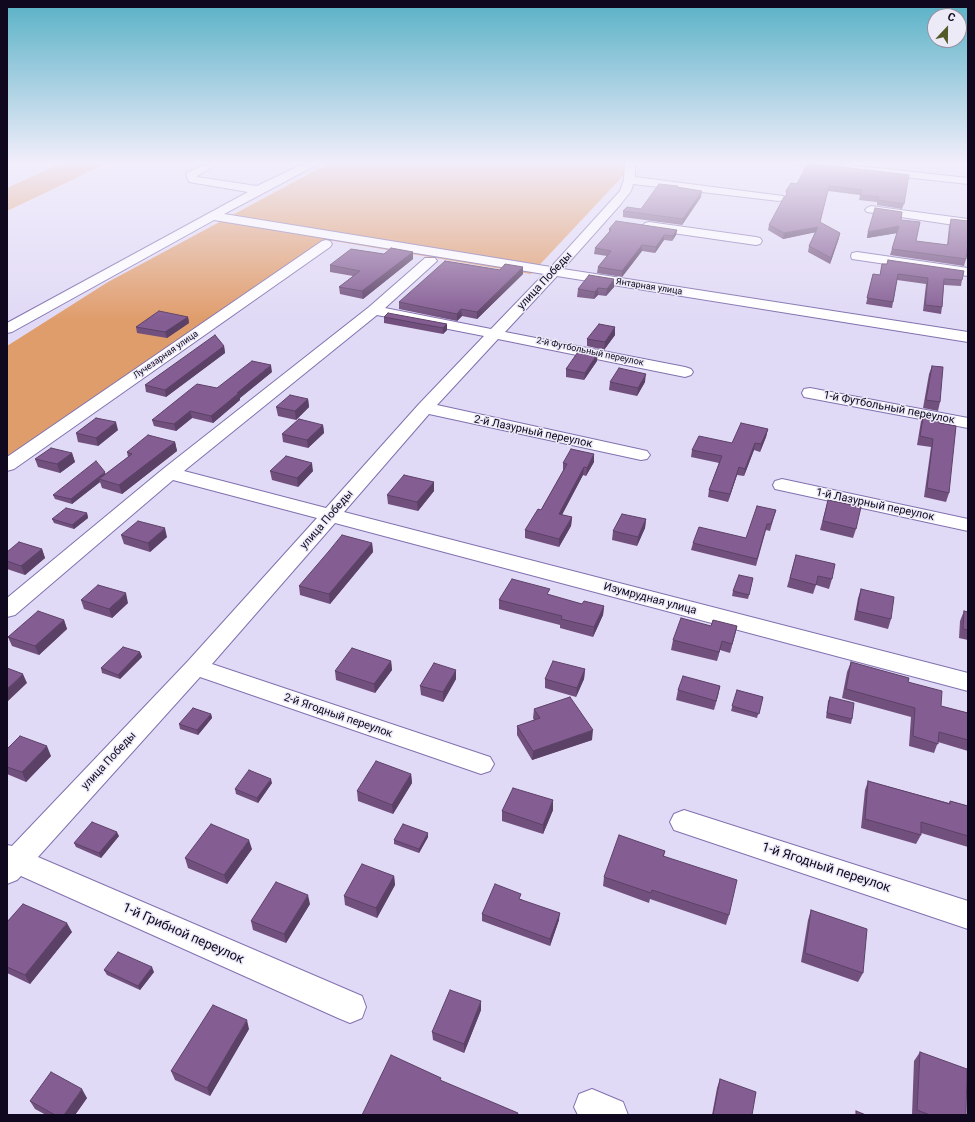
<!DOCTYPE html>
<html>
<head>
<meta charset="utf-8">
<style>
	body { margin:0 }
	#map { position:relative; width:975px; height:1122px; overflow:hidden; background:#e1daf6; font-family:Roboto,sans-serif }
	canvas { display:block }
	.frame { position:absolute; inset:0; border:8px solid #0f081e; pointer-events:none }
	.north { position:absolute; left:927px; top:8px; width:40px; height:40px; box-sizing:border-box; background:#edeaf8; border:1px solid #9490a1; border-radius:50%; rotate:22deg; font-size:11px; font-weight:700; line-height:16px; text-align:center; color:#0f081e }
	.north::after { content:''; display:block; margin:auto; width:14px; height:18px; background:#545b29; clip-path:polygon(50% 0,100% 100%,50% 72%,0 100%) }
</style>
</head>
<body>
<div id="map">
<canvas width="975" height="1122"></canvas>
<div class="frame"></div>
<div class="north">С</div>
</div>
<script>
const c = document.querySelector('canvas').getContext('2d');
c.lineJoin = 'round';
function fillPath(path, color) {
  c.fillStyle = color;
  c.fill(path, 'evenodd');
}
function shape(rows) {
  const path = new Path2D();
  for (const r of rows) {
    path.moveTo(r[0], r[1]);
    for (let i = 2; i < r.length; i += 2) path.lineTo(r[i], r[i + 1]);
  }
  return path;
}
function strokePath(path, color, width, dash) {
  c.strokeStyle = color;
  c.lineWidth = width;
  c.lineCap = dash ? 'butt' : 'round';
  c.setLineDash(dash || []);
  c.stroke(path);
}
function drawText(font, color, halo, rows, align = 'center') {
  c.font = font + ' Roboto,sans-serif';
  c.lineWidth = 3;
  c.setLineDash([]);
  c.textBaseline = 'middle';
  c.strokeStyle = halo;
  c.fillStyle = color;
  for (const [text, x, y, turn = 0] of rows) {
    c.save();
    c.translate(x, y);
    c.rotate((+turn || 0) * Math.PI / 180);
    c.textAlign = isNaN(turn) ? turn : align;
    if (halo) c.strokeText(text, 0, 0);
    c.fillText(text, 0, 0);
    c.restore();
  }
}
fillPath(shape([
	[63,162,110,162,7,211,7,188],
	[331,162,636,162,531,274,328,240,7,464,7,346,108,282]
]), '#e09d6c');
const minor = shape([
	[209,162,221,162,197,176,197,177,257,186,307,162,319,162,318,164,224,214,551,267,620,191,624,180,625,162,635,162,635,177,783,196,785,198,783,200,779,201,633,184,631,191,620,205,563,269,968,332,968,342,557,276,505,332,685,367,691,369,693,372,691,375,685,377,498,339,437,405,647,451,650,455,647,459,641,460,429,414,344,512,968,673,968,691,335,523,212,664,490,757,494,764,490,771,481,774,200,677,38,857,362,996,366,1007,362,1018,350,1023,338,1018,21,876,17,880,7,884,7,845,12,846,188,661,317,518,173,480,15,615,7,617,7,598,163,469,369,307,425,258,435,258,437,261,385,308,491,329,544,274,214,220,12,332,7,333,7,323,248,192,189,182,186,175,187,173,209,162],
	[377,315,484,336,419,404,326,508,184,471,377,315],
	[791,162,821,162,968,178,968,184,796,165,791,162],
	[871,206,968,219,968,227,867,212,865,210,867,208,871,206],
	[649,222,756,237,760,238,762,241,760,244,756,245,645,229,643,226,645,223,649,222],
	[326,240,330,241,332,244,330,247,14,469,7,471,7,457,322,241,326,240],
	[857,252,968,268,968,276,852,259,851,256,852,253,857,252],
	[810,388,968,418,968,428,804,397,802,393,804,389,810,388],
	[782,479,968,519,968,531,775,489,773,485,775,481,782,479],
	[684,810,968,901,968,929,674,830,670,822,674,814,684,810],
	[592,1089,623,1102,628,1115,578,1115,574,1107,579,1094,592,1089]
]);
strokePath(minor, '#8271af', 2);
fillPath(minor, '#fff');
strokePath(shape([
	[7,168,23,162]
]), '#2e273e', 1.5, [1, 2]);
fillPath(shape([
	[808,163,904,204,902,209,877,205,877,202,859,200,860,195,828,191,820,222,839,238,830,264,808,252,809,246,815,232,783,239,768,230,769,225,786,195,786,191,797,184],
	[678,186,678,187,701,197,682,225,623,217,623,211,641,209],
	[951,219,966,259,964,266,890,255,897,233,867,238,868,232,901,220,916,241,947,245,949,226],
	[609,229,677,230,676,235,672,241,664,240,655,253,642,251,622,277,597,273,598,267,607,256,594,254,595,248,609,232],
	[413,252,413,259,363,299,340,294,339,287,353,276,330,272,330,265,384,254],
	[882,264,962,280,961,286,944,285,942,307,941,314,923,311,926,284,897,280,892,308,866,304,873,274,880,275],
	[523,274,477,319,462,316,457,321,399,309,399,302],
	[614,287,606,296,598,295,594,299,577,297,578,289],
	[188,317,189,323,167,338,137,333,136,327],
	[384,317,447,324,447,330,443,334,384,323],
	[615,335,604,350,587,346,587,339],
	[224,346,225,353,166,397,146,392,145,385],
	[597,361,584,380,566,377,566,369],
	[932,366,940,402,938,411,923,408,929,374],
	[272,372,240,398,240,400,213,423,192,418,176,431,154,426,152,420,217,388],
	[610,382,645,382,637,396,609,390],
	[308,399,309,407,296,420,278,416,276,407],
	[924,412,939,423,949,493,946,502,924,497,931,447,917,445,921,421],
	[323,425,324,433,308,448,283,442,282,434],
	[768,429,766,437,760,452,754,450,744,476,737,475,728,502,708,497,709,490,719,463,691,457,692,450,732,443],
	[118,430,98,446,78,442,76,433],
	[175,442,177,451,122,494,102,488,100,482,72,504,55,499,53,495,106,474,128,457,127,452],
	[72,453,75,462,60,473,38,467,35,459],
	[594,454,594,462,586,476,583,475,562,515,572,517,571,526,559,547,525,538,525,530,541,510,563,471,563,463],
	[270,471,313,471,298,487,272,480],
	[434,482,434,491,418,511,388,504,387,495],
	[828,500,856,529,853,538,820,530],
	[776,510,770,531,766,530,756,566,691,550,693,543,746,538],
	[87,513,88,518,74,529,54,523,52,519],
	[646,519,645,528,637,546,612,540,613,531],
	[121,535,167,537,150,552,124,544],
	[372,543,373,552,330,604,300,595,299,586],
	[42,549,45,558,25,575,7,569,7,552],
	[796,555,832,579,829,589,816,585,813,594,787,587],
	[752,583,748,599,732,596,733,591],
	[861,589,891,619,888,629,854,620,858,598],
	[549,595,582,604,604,606,603,615,593,637,560,628,560,625,499,609,499,600],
	[81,600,128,603,112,618,84,609],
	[964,611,968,612,968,640,959,638,960,621],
	[64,620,67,629,39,655,12,646,8,637],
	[711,626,737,626,730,653,720,650,717,661,671,650,673,640],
	[140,652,142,657,120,679,102,673,101,668],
	[391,661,392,670,375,693,336,680,335,671],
	[851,662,908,682,941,706,968,713,968,751,938,742,934,753,909,746,911,717,842,698,847,672],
	[585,669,584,679,576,697,545,688,545,679],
	[456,679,443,702,421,695,420,686],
	[720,686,714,710,676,700,678,690],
	[737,690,763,697,757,718,731,711],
	[830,697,852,719,851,724,826,718,828,701],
	[534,709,592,740,532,760,517,735,517,726,534,720,533,718],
	[211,714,212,718,198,735,180,729,179,724],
	[7,749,51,756,26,782,7,774],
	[411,774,412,783,393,814,358,801,357,791],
	[868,781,949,803,950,801,968,806,968,847,921,833,921,835,916,844,861,828,865,790],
	[272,783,258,803,236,794,235,789],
	[553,800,553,810,543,834,502,821,502,811],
	[119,836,101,858,76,847,74,843],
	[428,837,419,853,394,844,394,840],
	[252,849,227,884,188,868,185,858],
	[665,851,664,856,729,915,726,925,650,899,649,903,603,886,604,877],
	[394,876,395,885,377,918,345,905,344,896],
	[521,899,559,920,550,946,482,921,482,914],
	[310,904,286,943,253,930,251,921],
	[811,910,863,973,858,982,801,962,808,920],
	[7,922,72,932,30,984,7,973],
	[104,970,154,972,140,990,107,975],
	[481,1010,464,1053,433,1040,432,1032],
	[249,1029,210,1096,175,1080,171,1071],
	[920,1052,966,1115,912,1115,914,1061],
	[720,1079,752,1115,712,1115,717,1088],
	[87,1098,75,1115,46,1115,35,1109,30,1101]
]), '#72507e');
fillPath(shape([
	[702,191,701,197,682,225,683,219],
	[899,226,897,233,867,238,868,232],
	[818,227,817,232,783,239,784,233],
	[677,230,676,235,672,241,673,236],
	[840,233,839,238,830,264,831,258],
	[664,235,664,240,655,253,656,247],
	[642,245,642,251,622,277,622,271],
	[413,252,413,259,363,299,362,291],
	[523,267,523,274,477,319,477,312],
	[614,279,614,287,606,296,607,289],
	[598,288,598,295,594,299,595,292],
	[461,309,462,316,457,321,457,314],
	[188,317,189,323,167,338,165,332],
	[447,324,447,330,443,334,443,328],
	[615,327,615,335,604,350,605,342],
	[224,346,225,353,166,397,165,390],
	[598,353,597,361,584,380,585,373],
	[271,365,272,372,240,398,240,400,213,423,211,416,237,393],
	[646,374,645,382,637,396,638,388],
	[308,399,309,407,296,420,295,411],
	[190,411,192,418,176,431,174,424],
	[116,422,118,430,98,446,96,438],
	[323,425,324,433,308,448,307,440],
	[768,429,766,437,760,452,761,444],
	[175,442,177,451,122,494,119,485],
	[755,443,754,450,744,476,745,469],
	[72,453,75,462,60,473,57,464],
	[594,454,594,462,586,476,587,468],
	[312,463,313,471,298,487,297,478],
	[584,467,583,475,558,522,559,514],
	[739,467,737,475,728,502,730,494],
	[105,472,106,476,99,479,100,482,72,504,71,499],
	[434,482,434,491,418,511,417,502],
	[87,513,88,518,74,529,72,525],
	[572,517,571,526,559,547,559,539],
	[646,519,645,528,637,546,638,537],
	[165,528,167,537,150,552,148,543],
	[372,543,373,552,330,604,329,594],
	[42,549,45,558,25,575,21,566],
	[126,593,128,603,112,618,109,609],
	[604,606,603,615,593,637,594,627],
	[64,620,67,629,39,655,35,646],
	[737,626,735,635,730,653,732,644],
	[722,641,720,650,717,661,719,652],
	[140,652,142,657,120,679,118,675],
	[391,661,392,670,375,693,374,684],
	[585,669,584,679,576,697,577,688],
	[456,670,456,679,443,702,443,692],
	[23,674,27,683,7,702,7,689],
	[720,686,718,696,714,710,716,701],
	[211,714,212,718,198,735,197,730],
	[593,730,592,740,532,760,533,751],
	[47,746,51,756,26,782,22,772],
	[411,774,412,783,393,814,392,805],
	[271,779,272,783,258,803,257,798],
	[553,800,553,810,543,834,543,825],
	[117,832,119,836,101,858,99,853],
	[428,833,428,837,419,853,419,849],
	[249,840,252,849,227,884,224,875],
	[394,876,395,885,377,918,376,908],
	[308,895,310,904,286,943,284,934],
	[560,913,559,920,550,946,550,939],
	[67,923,72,932,30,984,25,975],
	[152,967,154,972,140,990,138,986],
	[481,1001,481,1010,464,1053,464,1044],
	[247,1020,249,1029,210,1096,207,1088],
	[82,1089,87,1098,75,1115,64,1115]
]), '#5c4167');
const building = shape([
	[808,163,909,175,904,204,878,200,879,197,860,195,862,190,829,186,820,222,840,233,831,258,809,246,818,227,784,233,769,225,784,197,787,194,786,191,791,183,797,184,808,163],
	[659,184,678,186,677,187,702,191,683,219,623,211,627,207,641,209,659,184],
	[875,208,902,212,901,220,920,222,916,241,948,245,951,219,968,221,968,243,966,259,892,249,899,226,868,232,875,208],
	[616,221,677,230,673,236,664,235,656,247,642,245,622,271,598,267,611,251,595,248,611,230,609,229,616,221],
	[391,248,413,252,362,291,339,287,360,271,330,265,351,249,384,254,391,248],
	[888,260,964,271,962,280,944,279,942,307,925,305,928,278,898,274,893,302,867,298,873,274,880,275,882,264,887,264,888,260],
	[445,261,500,270,505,264,523,267,477,312,461,309,457,314,399,302,445,261],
	[589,275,614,279,607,289,598,288,595,292,578,289,589,275],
	[159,311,188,317,165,332,136,327,159,311],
	[388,313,447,324,443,328,384,317,388,313],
	[599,324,615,327,605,342,587,339,599,324],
	[215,335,224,346,165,390,145,385,215,335],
	[580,349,598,353,585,373,566,369,580,349],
	[252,361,271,365,237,393,239,393,211,416,190,411,174,424,152,420,197,384,217,388,252,361],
	[932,366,943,367,940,402,926,400,932,366],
	[619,368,646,374,638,388,610,382,619,368],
	[290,395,308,399,295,411,276,407,290,395],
	[924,412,939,415,939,423,956,426,949,493,927,488,933,439,920,436,924,412],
	[96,418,116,422,96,438,76,433,96,418],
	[299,419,323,425,307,440,282,434,299,419],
	[741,423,768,429,761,444,755,443,745,469,739,467,730,494,709,490,722,456,692,450,699,436,732,443,741,423],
	[148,435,175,442,119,485,99,479,132,454,127,452,148,435],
	[51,448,72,453,57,464,35,459,51,448],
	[571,449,594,454,587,468,584,467,559,514,572,517,559,539,525,530,538,509,541,510,567,464,563,463,571,449],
	[286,456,312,463,297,478,270,471,286,456],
	[96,461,105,472,71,499,53,495,96,461],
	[404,475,434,482,417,502,387,495,404,475],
	[828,500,861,507,856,529,823,521,828,500],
	[757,506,776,510,771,524,767,524,757,559,693,543,699,527,746,538,757,506],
	[66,508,87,513,72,525,52,519,66,508],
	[622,514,646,519,638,537,613,531,622,514],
	[138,521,165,528,148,543,121,535,138,521],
	[342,535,372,543,329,594,299,586,329,551,342,535],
	[19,542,42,549,21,566,7,561,7,552,19,542],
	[796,555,835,564,832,579,818,576,816,585,790,578,796,555],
	[739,575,753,578,749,595,733,591,739,575],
	[512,579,550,589,547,594,582,604,584,601,604,606,594,627,561,619,562,616,499,600,512,579],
	[98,585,126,593,109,609,81,600,98,585],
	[861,589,894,597,891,619,857,611,861,589],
	[38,611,64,620,35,646,8,637,38,611],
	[964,611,968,612,968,630,963,629,964,611],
	[681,618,711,626,713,620,737,626,732,644,722,641,719,652,673,640,681,618],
	[123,647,140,652,118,675,101,668,123,647],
	[352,648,391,661,374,684,335,671,352,648],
	[553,661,585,669,577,688,545,679,553,661],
	[851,662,909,678,908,682,942,691,941,706,968,713,968,740,939,732,938,744,913,736,915,708,846,689,851,662],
	[434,663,456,670,443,692,420,686,434,663],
	[7,668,23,674,7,689,7,668],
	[683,676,720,686,716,701,678,690,683,676],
	[737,690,763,697,759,714,732,706,737,690],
	[570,697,593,730,533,751,517,726,540,718,534,709,570,697],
	[830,697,854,703,852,719,827,713,830,697],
	[193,708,211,714,197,730,179,724,193,708],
	[20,736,47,746,22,772,7,767,7,749,20,736],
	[376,761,411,774,392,805,357,791,376,761],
	[249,770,271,779,257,798,235,789,249,770],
	[868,781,950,804,950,801,968,806,968,836,921,822,921,835,865,819,868,781],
	[513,788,553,800,543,825,502,811,513,788],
	[92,822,117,832,99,853,74,843,92,822],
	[211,824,249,840,224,875,185,858,211,824],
	[403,824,428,833,419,849,394,840,403,824],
	[619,835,665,851,663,856,737,880,729,915,652,890,651,893,604,877,619,835],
	[362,864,394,876,376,908,344,896,362,864],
	[276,882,308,895,284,934,251,921,276,882],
	[495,884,521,894,519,899,560,913,550,939,482,914,495,884],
	[23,904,67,923,25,975,7,967,7,922,23,904],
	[811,910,867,929,863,973,805,953,811,910],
	[118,952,152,967,138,986,104,970,118,952],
	[450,990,481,1001,464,1044,432,1032,450,990],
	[213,1005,247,1020,207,1088,171,1071,213,1005],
	[920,1052,967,1069,966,1115,930,1115,917,1110,920,1052],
	[391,1055,441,1078,440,1080,518,1113,517,1115,362,1115,391,1055],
	[51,1072,82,1089,64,1115,55,1115,30,1101,51,1072],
	[720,1079,756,1092,752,1115,713,1115,720,1079],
	[856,1111,866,1115,856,1115,856,1111]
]);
fillPath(building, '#845d93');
strokePath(building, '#5c4167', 1);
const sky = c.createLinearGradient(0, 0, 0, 319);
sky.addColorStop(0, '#58b1c6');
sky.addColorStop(0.51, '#f2eefb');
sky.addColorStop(1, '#f2eefb00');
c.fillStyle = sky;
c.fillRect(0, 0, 975, 319);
drawText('9px', '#0f081e', '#edeaf8', [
	["Янтарная улица",649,287,9],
	["2-й Футбольный переулок",590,352,12],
	["Лучезарная улица",166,355,-35]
]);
drawText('11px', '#0f081e', '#edeaf8', [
	["улица Победы",545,281,-47],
	["1-й Футбольный переулок",889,408,11],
	["2-й Лазурный переулок",533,432,12],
	["1-й Лазурный переулок",875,505,12],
	["улица Победы",327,520,-49],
	["Изумрудная улица",650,599,15],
	["2-й Ягодный переулок",338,716,19],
	["улица Победы",109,761,-47]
]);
drawText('13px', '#0f081e', '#edeaf8', [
	["1-й Ягодный переулок",826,868,18],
	["1-й Грибной переулок",183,934,24]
]);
</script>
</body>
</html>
